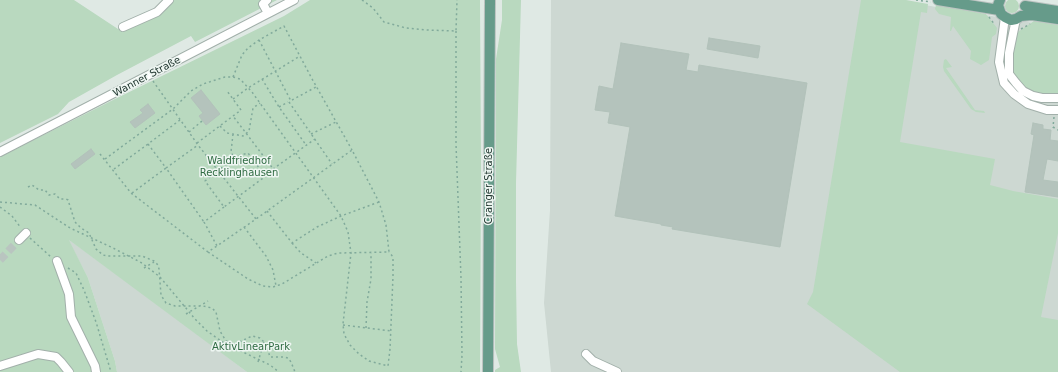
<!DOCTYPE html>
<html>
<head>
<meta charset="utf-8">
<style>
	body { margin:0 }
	canvas { display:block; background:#dfe9e4 }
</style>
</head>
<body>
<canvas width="1058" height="372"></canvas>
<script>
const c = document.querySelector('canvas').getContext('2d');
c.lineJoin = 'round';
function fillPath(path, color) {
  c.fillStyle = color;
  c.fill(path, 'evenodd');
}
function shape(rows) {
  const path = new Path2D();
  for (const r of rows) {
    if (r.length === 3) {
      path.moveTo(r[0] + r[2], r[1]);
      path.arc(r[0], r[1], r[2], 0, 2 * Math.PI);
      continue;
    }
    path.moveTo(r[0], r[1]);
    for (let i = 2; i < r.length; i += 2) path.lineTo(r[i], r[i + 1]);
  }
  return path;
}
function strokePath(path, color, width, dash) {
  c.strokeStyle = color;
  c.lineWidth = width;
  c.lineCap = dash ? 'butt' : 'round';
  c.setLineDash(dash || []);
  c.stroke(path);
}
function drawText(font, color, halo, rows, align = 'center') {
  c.font = font + ' "DejaVu Sans",sans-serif';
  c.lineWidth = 3;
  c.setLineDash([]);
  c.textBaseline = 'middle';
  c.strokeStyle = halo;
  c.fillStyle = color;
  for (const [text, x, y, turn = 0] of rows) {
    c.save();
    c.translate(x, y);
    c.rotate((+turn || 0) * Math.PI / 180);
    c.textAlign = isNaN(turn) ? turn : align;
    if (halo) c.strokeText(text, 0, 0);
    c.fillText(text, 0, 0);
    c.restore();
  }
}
fillPath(shape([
	[551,0,894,0,1058,27,1058,372,551,372,544,303,550,210],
	[68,239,185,325,247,372,117,372,115,361,88,278]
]), '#cdd8d2');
fillPath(shape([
	[1012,6,7],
	[0,0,74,0,118,29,127,30,165,10,172,0,277,0,195,42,191,36,117,75,69,102,58,114,0,143],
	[310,0,480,0,481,168,480,372,247,372,69,240,88,278,115,361,117,372,0,372,0,157,111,101,284,16],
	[502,0,521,0,516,183,516,281,517,344,521,372,495,372,495,370,500,367,495,349,496,59,502,20],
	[861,0,906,0,928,4,927,13,921,12,900,142,995,159,990,185,1013,191,1058,199,1058,233,1041,317,1058,320,1058,372,900,372,807,304,813,292],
	[936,5,986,14,997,28,996,34,992,37,989,60,981,65,970,59,971,51,953,26,951,31,950,31,951,17,939,14,935,9],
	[1034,21,1058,25,1058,95,1037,93,1030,91,1025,88,1016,78,1013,72,1011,62,1013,61,1014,52,1018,32],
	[946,59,952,67,946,68,975,110,984,111,985,113,976,112,971,109,944,71,943,67,944,60]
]), '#b9d9bf');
const building = shape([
	[709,38,760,46,758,58,707,49,709,38],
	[621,43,689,54,686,70,698,72,699,65,807,83,780,247,672,229,673,227,661,225,661,224,615,216,630,127,608,123,610,112,595,110,599,86,613,89,621,43],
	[201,90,220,114,206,125,199,116,203,113,191,98,201,90],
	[148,104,155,113,135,128,130,122,143,113,140,110,148,104],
	[1033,123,1043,125,1043,129,1051,130,1050,140,1058,141,1058,161,1047,159,1043,180,1058,182,1058,197,1025,192,1034,135,1031,134,1033,123],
	[91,149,95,154,75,169,71,164,91,149]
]);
fillPath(building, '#b4c3bc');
strokePath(building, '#b2c2ba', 1);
strokePath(shape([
	[0,260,19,240]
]), '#b9c5c0', 8, [8, 4]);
const minor = shape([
	[267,0,263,4,268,13],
	[1005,17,999,62,1004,83,1014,94,1028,104,1047,110,1058,110],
	[1016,19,1009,53,1009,74,1016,83,1023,91,1033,96,1042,98,1058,98],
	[123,27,157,12,169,0],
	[0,152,294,0],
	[19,240,26,233],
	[57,261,69,294,71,317,95,366,96,372],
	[586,354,593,361,617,372],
	[0,366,38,354,56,357,61,362,69,372]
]);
const major = shape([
	[938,0,999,10],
	[1000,0,998,5,1001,14,1005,17,1011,20,1016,19,1021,16,1032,15,1058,19],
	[1025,6,1058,11],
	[488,372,490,0]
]);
strokePath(minor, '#a2b0aa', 10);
strokePath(major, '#bcc3c1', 12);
strokePath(shape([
	[362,0,373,8,384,22,406,28,426,30,456,31,457,0],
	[916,0,931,2],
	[989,17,995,25],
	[1021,29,1030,24],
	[456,31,456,144,461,278,462,355,461,372],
	[259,40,291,101],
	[233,77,242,55,248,48,259,40,284,26,311,77,352,150],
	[262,79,279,107,306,145],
	[153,81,198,145,256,219,217,246,204,222,224,207],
	[233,99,248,88,300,56],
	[292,100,316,87],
	[289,102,332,164],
	[279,107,288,102],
	[1054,117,1053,127,1058,130],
	[180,120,148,144,166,168,198,145],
	[220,126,227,133,243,136,249,131,253,108,260,103],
	[189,132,202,121],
	[233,134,231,152,234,158,205,181,224,207,274,170,233,116],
	[311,134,336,122],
	[197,143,241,110,227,91],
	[100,154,131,193,208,252,217,246],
	[234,157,248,153,265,176],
	[105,159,173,109,191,91,203,84,225,77,233,77,240,79,252,92,341,216,348,232,351,253,343,324,344,334,350,345,359,354,369,361,388,366,390,349,393,276,393,257,389,252],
	[114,169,148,144],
	[273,169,315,139],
	[28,187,32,185,39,190,45,190,49,195,55,194,60,199,66,199,68,200,75,222,81,228,89,233,96,249,103,255,107,256,142,256,154,261,158,265,159,269,161,295,166,303,175,306,203,306,212,308,216,312,220,331,226,341,235,344,252,336,260,338,266,344,270,357,284,357,288,358,291,362,295,372],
	[132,193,166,168,204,222],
	[0,202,35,205,70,228,111,247,142,263,160,277,195,319,207,331,224,343,270,365,279,372],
	[0,207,12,216,21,228],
	[267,211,292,243,317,227,341,216,379,202],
	[244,227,266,256,273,270,276,286],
	[30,238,51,257],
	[292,243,301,253,316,263],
	[208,252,248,279,263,286,273,287,282,284,328,256,338,253,389,252,386,225,379,202,352,150,256,219],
	[68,268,76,273,84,290,96,322,111,372],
	[144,268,154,262],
	[186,314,208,301],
	[343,325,391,331],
	[366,328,367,302,371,279,371,253],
	[258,362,264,342]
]), '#81aa9b', 1.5, [2, 3]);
strokePath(minor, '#fff', 8);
strokePath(major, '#669b8a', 10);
drawText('10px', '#213730', '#eef6f2', [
	["Wanner Straße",147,77,-28],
	["Cranger Straße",489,186,-90]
]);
drawText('10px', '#2f6b42', '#eef6f2', [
	["Waldfriedhof",239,161],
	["Recklinghausen",239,173],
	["AktivLinearPark",251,347]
]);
</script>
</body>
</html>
